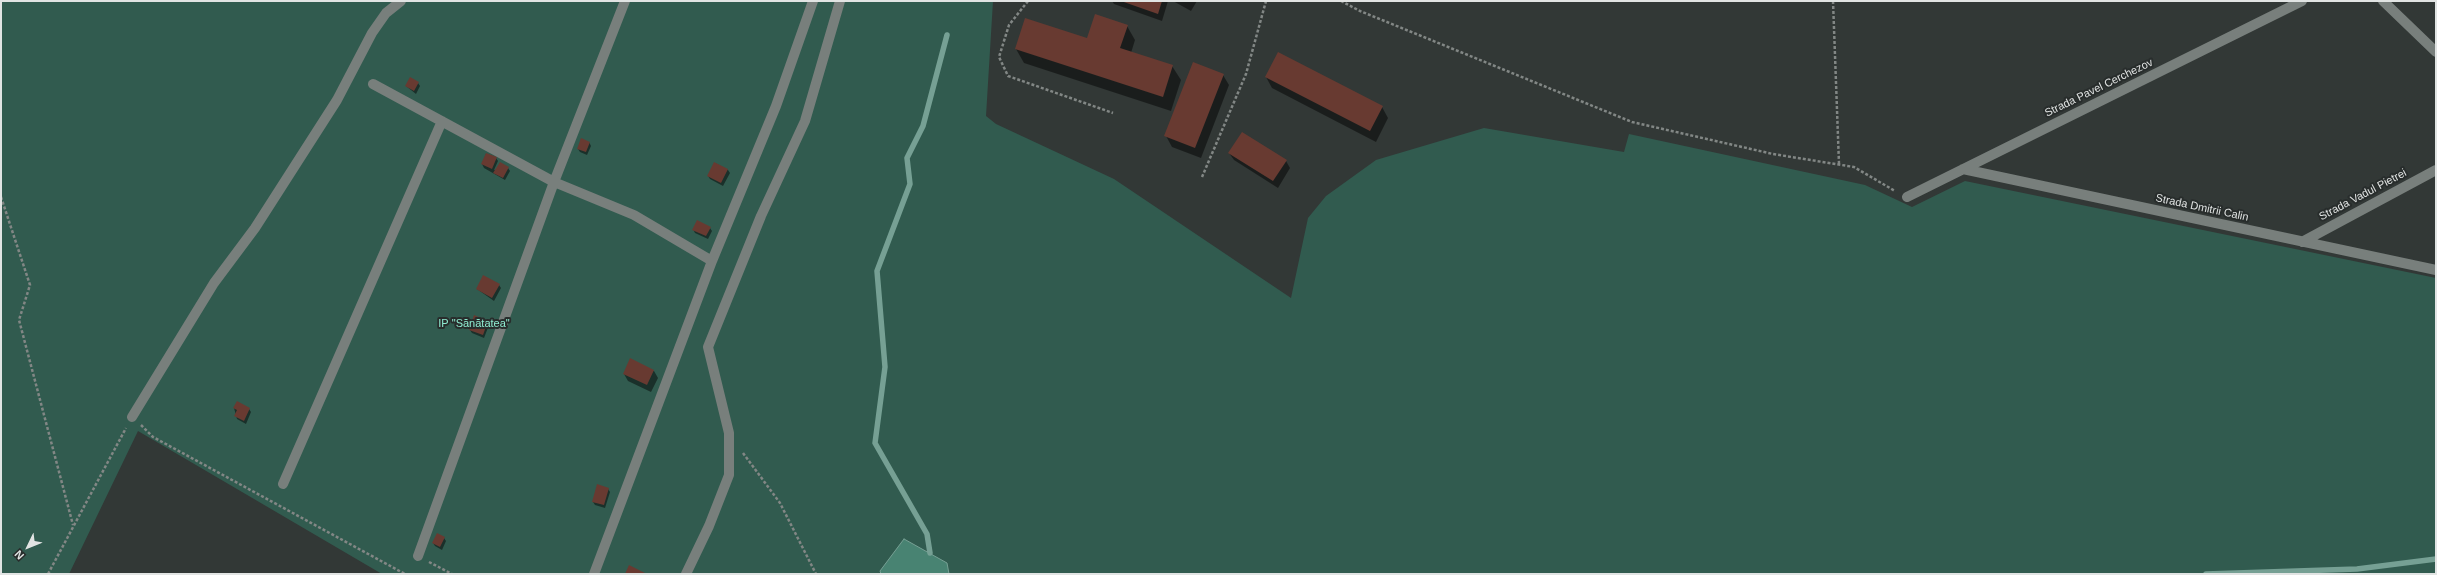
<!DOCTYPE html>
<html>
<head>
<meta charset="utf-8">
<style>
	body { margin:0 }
	#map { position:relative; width:2437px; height:575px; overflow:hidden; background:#323836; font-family:Helvetica,sans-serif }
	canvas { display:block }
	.frame { position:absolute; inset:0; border:2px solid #e1e4e3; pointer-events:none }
	.north { position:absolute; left:8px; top:527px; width:40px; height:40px; -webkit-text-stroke:3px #282d2c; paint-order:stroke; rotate:227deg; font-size:11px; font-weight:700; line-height:16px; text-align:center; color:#e1e4e3 }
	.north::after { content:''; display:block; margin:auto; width:14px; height:18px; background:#e1e4e3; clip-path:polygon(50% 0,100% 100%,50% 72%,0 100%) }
</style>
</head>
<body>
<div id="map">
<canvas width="2437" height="575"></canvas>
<div class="frame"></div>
<div class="north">N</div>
</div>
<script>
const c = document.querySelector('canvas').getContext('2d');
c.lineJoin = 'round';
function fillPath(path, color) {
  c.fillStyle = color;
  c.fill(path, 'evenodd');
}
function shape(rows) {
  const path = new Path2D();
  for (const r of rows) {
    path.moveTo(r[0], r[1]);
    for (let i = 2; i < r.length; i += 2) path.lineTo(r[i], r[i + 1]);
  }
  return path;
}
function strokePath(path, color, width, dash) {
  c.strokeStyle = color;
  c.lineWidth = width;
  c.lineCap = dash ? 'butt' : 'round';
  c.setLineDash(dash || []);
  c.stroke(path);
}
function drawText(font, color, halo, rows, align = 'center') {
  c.font = font + ' Helvetica,sans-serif';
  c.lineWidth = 4;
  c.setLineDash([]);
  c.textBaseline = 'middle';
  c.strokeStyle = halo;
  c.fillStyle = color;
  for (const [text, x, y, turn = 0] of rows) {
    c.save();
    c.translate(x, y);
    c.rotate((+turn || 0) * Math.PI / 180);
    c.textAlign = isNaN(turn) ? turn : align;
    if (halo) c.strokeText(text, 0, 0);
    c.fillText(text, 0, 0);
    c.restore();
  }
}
fillPath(shape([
	[1,1,993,1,986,116,996,124,1114,179,1291,298,1308,218,1326,196,1376,160,1484,128,1624,152,1629,134,1865,185,1912,207,1965,181,2436,278,2436,574,382,574,138,431,69,574,1,574]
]), '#315b4f');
const water = shape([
	[904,539,947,563,949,574,881,574,880,571,904,539]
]);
fillPath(water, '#488372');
strokePath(water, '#76a094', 1);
fillPath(shape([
	[1112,1,1168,1,1162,21,1114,4],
	[1173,1,1197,1,1191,11],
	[1127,26,1135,40,1131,53,1172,66,1181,80,1171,111,1024,63,1016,49,1088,39],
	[1223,75,1229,85,1201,158,1172,147,1166,136],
	[1266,77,1382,107,1388,118,1376,142,1272,88],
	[418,83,420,86,416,94,406,86],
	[589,142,591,146,587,155,580,152,578,149],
	[1229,153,1286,161,1290,168,1278,188,1234,160],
	[486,154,496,158,498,161,494,170,508,168,510,171,505,180,484,168,482,164],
	[715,163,728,170,730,173,723,186,710,179,708,176],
	[710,228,712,231,708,239,695,233,693,229],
	[499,285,501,288,494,301,477,289],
	[487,321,489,325,484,338,472,333,470,330],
	[654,371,658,378,651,392,628,381,624,374],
	[234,408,249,409,251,412,246,424,237,419],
	[608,489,610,492,605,508,595,505,593,502],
	[444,538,446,541,442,550,435,546,433,543]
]), '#0007');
strokePath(shape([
	[930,553,927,534,875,443,885,367,877,271,910,184,907,158,923,126,947,35],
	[2206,574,2357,569,2436,559]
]), '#76a094', 5.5);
fillPath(shape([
	[1121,1,1162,1,1158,14],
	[1095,14,1128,25,1120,48,1173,65,1163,97,1015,49,1025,18,1087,38],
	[1278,52,1383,106,1370,131,1265,77],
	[1193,62,1224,74,1195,148,1164,136],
	[410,77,419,82,414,91,405,86],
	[1242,132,1287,160,1273,181,1228,153],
	[581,138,590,142,586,152,577,149],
	[486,153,497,157,492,169,481,164],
	[500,162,509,167,503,178,493,173],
	[714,162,728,169,721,183,707,176],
	[697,220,711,227,706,236,692,230],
	[483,275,500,284,492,298,476,289],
	[474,315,488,321,483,335,469,330],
	[630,358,654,370,647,385,623,374],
	[237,401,250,408,244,421,234,416,237,410,233,408],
	[597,484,609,488,604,505,592,502],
	[437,533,445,537,440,547,432,543],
	[629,565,647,574,625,574]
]), '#683a31');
strokePath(shape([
	[1028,1,1009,25,999,57,1008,76,1113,113],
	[1341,1,1360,11,1632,122,1773,154,1854,167,1895,191],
	[1833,1,1839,164],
	[1202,177,1246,74,1266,1],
	[1,197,30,285,19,320,73,525],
	[141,425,153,437,405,574],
	[743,453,780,503,816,574],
	[429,562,452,574],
	[48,574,126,428]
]), '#828785', 2.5, [3, 2]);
strokePath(shape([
	[2383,1,2436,52],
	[373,84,554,182,634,215,712,261],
	[1963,169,2436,270],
	[1907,197,2302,1],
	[2302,242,2436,170],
	[132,417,214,283,255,228,337,100,372,33,386,13,401,1],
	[283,484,442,121],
	[418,556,554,182,625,1],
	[594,574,712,261,776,106,813,1],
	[686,574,709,526,729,475,729,433,708,347,761,216,805,121,840,1]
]), '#787f7c', 10);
drawText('11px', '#e1e4e3', '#282d2c', [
	["Strada Pavel Cerchezov",2099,88,-26],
	["Strada Vadul Pietrei",2363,195,-28],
	["Strada Dmitrii Calin",2202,208,12]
]);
drawText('11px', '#8fecd1', '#282d2c', [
	["IP \"Sănătatea\"",474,324]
]);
</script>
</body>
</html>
